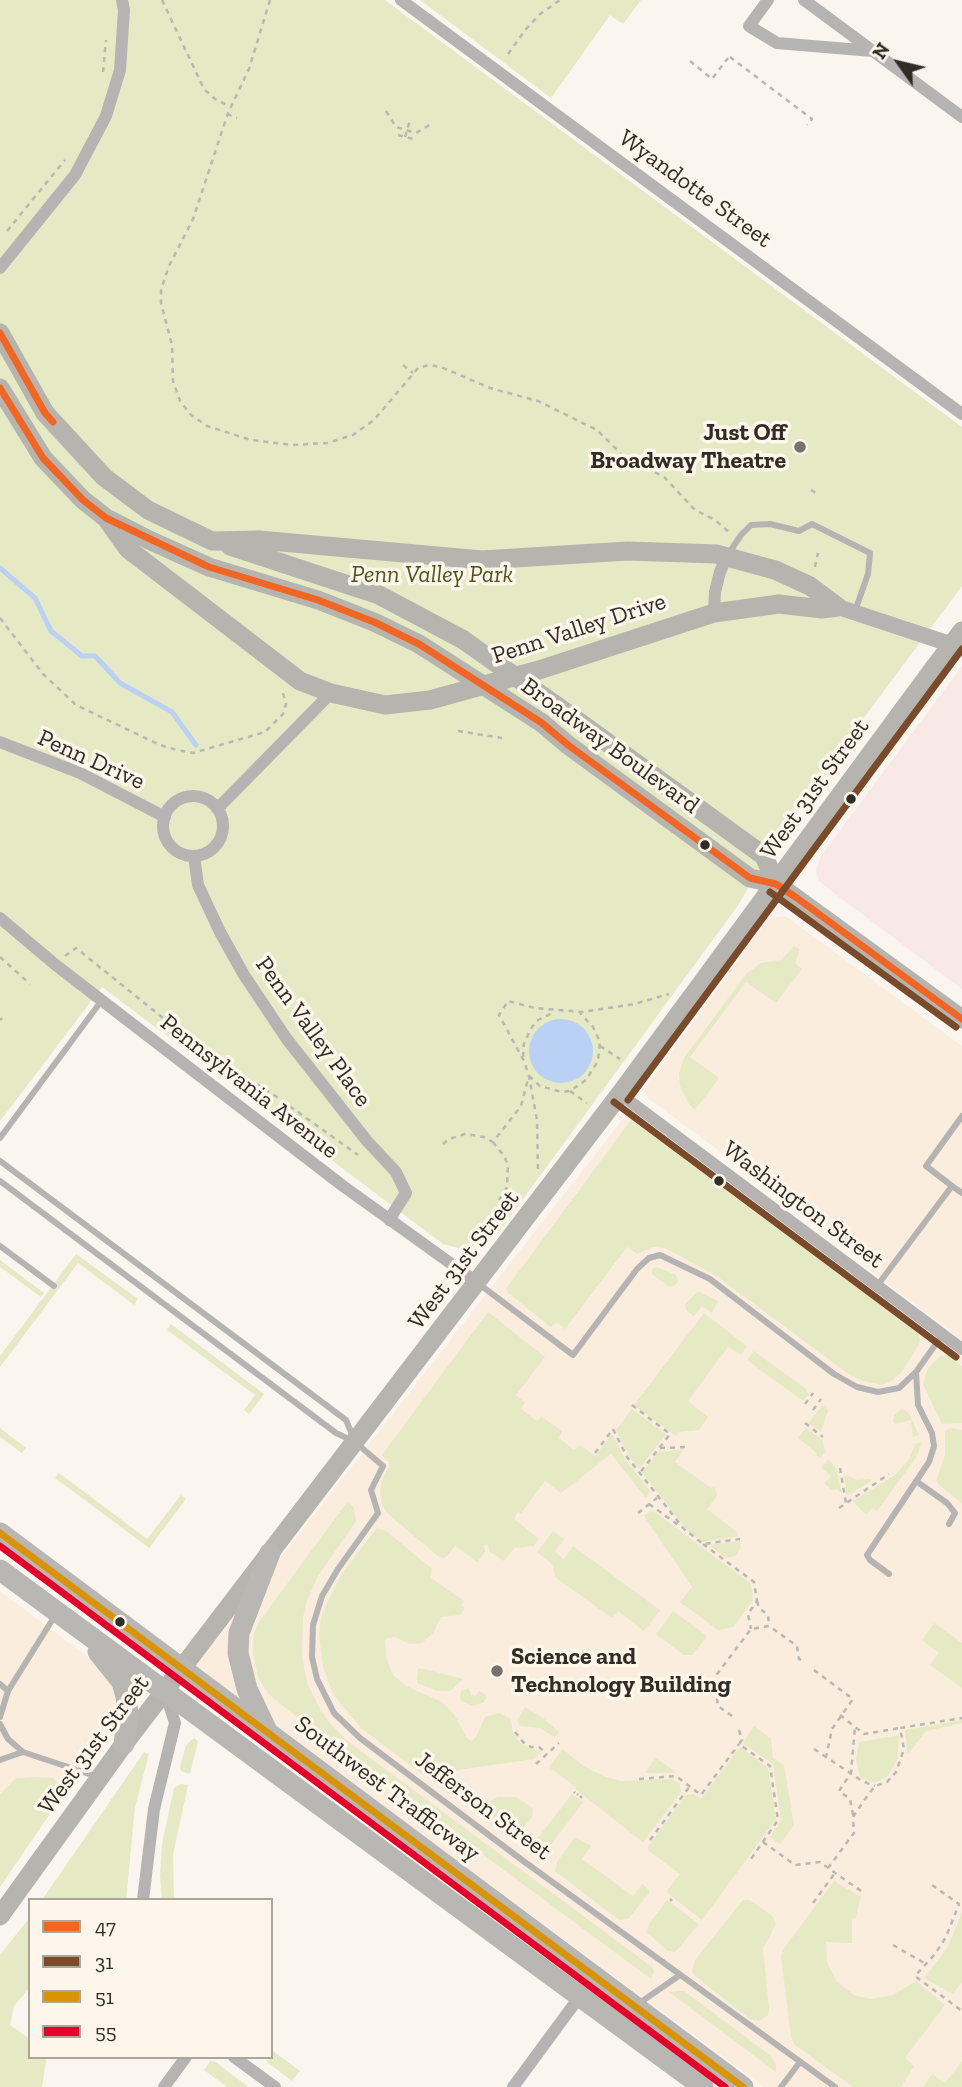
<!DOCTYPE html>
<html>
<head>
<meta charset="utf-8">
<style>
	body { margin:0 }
	#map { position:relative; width:962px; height:2087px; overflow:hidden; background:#faf5ef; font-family:"Zilla Slab",serif }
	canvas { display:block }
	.legend { position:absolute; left:28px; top:1898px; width:245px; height:161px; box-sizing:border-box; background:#fef5eb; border:2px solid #aca59c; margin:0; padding:9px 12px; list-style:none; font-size:21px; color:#312c25 }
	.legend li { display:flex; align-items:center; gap:14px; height:35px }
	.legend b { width:35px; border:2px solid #aca59c }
	.north { position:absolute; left:864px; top:28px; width:70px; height:70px; -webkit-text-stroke:5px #fef5eb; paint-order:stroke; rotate:304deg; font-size:19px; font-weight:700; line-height:28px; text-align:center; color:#312c25 }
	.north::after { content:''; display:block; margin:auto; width:24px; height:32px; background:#312c25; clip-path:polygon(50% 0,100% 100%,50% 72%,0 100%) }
</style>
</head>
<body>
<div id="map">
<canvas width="962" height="2087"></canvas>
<ul class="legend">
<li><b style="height:9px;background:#f26522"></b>47</li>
<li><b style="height:9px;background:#7a4b2a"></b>31</li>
<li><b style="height:9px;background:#d99406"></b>51</li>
<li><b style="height:9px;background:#e4002b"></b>55</li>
</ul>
<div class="north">N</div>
</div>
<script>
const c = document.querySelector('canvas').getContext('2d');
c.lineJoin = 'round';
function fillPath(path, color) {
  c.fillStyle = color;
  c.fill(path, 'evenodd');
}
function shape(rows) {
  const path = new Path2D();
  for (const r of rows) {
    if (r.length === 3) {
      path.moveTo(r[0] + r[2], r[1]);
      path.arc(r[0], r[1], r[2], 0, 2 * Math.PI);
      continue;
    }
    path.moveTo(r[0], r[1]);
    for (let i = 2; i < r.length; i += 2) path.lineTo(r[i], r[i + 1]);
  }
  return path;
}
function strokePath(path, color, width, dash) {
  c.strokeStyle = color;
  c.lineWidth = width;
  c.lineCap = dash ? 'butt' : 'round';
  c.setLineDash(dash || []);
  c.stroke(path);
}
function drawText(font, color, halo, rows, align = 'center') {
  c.font = font + ' "Zilla Slab",serif';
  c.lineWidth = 7;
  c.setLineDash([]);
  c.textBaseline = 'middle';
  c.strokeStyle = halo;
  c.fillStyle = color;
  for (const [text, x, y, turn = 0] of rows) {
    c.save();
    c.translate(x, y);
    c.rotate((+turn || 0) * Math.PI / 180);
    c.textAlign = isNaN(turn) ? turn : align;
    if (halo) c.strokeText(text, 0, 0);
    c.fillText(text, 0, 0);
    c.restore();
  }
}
fillPath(shape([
	[782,916,787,917,962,1046,962,1340,864,1266,859,1255,660,1107,648,1098,644,1090,765,923,771,918],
	[629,1111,962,1357,962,2087,764,2087,195,1667],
	[0,1591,101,1667,116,1687,119,1707,115,1727,68,1790,53,1778,35,1777,16,1778,0,1794]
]), '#fbedde');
fillPath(shape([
	[962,666,962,989,826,887,819,881,816,870,821,856]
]), '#f8e9e6');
fillPath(shape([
	[0,0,385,0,962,427,962,586,784,825,739,904,496,1236,485,1243,458,1248,443,1244,102,987,0,1121],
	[420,0,641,0,623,24,610,15,551,98],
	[794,946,800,949,795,963,802,969,776,1003,746,982,690,1057,719,1078,695,1110,689,1104,680,1086,679,1073,684,1058,747,973,761,963,781,960],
	[631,1120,919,1334,920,1342,903,1370,893,1380,882,1385,862,1381,846,1372,715,1275,665,1248,653,1247,638,1254,627,1247,565,1329,556,1322,551,1327,508,1293,506,1289],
	[76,1254,138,1299,134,1305,78,1263,0,1367,0,1356],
	[0,1260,44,1293,41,1297,0,1267],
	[657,1267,676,1275,678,1281,674,1286,668,1286,652,1274,652,1269],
	[698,1291,718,1301,712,1313,702,1306,694,1316,686,1310,685,1305],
	[488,1312,545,1357,516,1395,525,1403,521,1409,537,1421,542,1417,562,1431,559,1438,574,1450,580,1445,595,1456,612,1434,625,1459,650,1491,646,1498,611,1454,561,1493,545,1481,521,1513,518,1512,514,1519,539,1539,534,1546,514,1548,504,1561,489,1551,488,1544,484,1545,485,1552,477,1562,455,1546,447,1556,443,1558,438,1556,388,1514,382,1505,380,1494,381,1482,389,1467,389,1462,382,1455],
	[704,1313,747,1346,741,1355,728,1347,688,1401,708,1417,699,1430,679,1432,676,1436,634,1405],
	[171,1324,264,1394,249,1414,244,1410,255,1395,167,1330],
	[754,1351,806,1389,809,1395,803,1401,747,1360],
	[947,1355,962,1366,962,1423,942,1424,923,1384,928,1368,941,1356],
	[822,1405,828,1410,821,1432,809,1423],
	[632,1409,666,1434,639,1469,628,1455,616,1430],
	[902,1409,908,1412,919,1435,913,1437,911,1420,895,1424,893,1422,894,1415],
	[0,1428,26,1448,22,1453,0,1437],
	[806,1428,822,1439,825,1452,820,1458,816,1455,817,1453,798,1438],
	[951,1428,962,1430,962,1503,939,1485,936,1481,945,1455,945,1431],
	[921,1442,917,1456,877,1511,872,1508,866,1515,853,1501,895,1475,910,1458,915,1444],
	[684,1449,675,1462,711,1488,715,1487,717,1496,707,1509,737,1532,738,1536,703,1542,688,1531,642,1473,658,1452],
	[828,1459,836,1468,842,1493,836,1489,834,1491,824,1484,831,1476,821,1468],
	[59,1473,147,1539,181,1495,186,1499,149,1548,55,1478],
	[844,1474,857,1480,871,1479,871,1481,847,1496],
	[348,1501,354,1508,356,1521,318,1576,306,1603,303,1618,302,1656,307,1683,320,1709,329,1722,346,1740,652,1967,654,1971,651,1979,284,1707,270,1695,263,1686,258,1677,253,1654,254,1634,259,1622],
	[652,1510,751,1584,753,1600,733,1627,718,1630,680,1602,692,1587,644,1516],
	[377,1528,386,1531,432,1569,431,1578,464,1601,461,1605,465,1608,460,1615,441,1617,433,1633,422,1643,410,1644,395,1637,385,1639,386,1657,393,1675,406,1686,442,1702,454,1714,466,1737,471,1741,476,1737,485,1717,500,1713,511,1719,513,1733,521,1744,541,1752,534,1759,458,1770,453,1777,469,1792,463,1798,453,1797,361,1728,333,1694,323,1667,319,1635,321,1618,326,1604,343,1572],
	[553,1531,564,1539,555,1552,564,1559,573,1546,660,1610,644,1631,618,1611,612,1618,555,1577,553,1565,537,1552],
	[740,1541,741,1547,735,1556,726,1558,709,1545],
	[673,1611,707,1636,692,1655,684,1655,656,1634],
	[934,1623,962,1643,962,1688,930,1665,939,1653,922,1640],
	[420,1668,440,1673,463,1679,450,1691,437,1691,417,1683,418,1669],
	[469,1688,471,1695,476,1696,479,1691,485,1694,486,1698,483,1703,473,1706,463,1702,460,1698,461,1691],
	[525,1707,542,1717,559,1732,554,1737,540,1728,520,1726,517,1720],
	[962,1720,962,1723,926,1731,909,1753,907,1752,905,1730],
	[754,1726,771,1739,773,1758,784,1765,794,1825,780,1844,770,1837,781,1820,773,1764,743,1743],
	[899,1735,898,1758,888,1776,874,1783,860,1777,856,1759,859,1742],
	[194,1738,198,1741,190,1774,181,1771,180,1767,186,1745],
	[740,1747,768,1768,776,1819,702,1920,666,1892,680,1874,648,1850,648,1846,686,1795,694,1794,701,1799],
	[563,1749,583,1766,606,1777,621,1781,672,1779,680,1784,681,1792,643,1842,575,1789,576,1787,549,1767],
	[144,1752,149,1754,135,1807,126,1900,42,1900],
	[656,1758,677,1773,645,1773],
	[35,1777,53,1778,63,1787,58,1802,0,1887,0,1794,16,1778],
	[181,1784,188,1785,173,1855,174,1900,162,1900,160,1876,162,1844,174,1788],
	[572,1794,583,1802,545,1853,540,1858,536,1857,530,1851,531,1847],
	[498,1797,516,1797,533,1808,532,1817,517,1836,506,1836,486,1821,481,1814,482,1805],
	[575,1837,591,1846,582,1859,633,1896,642,1884,649,1890,649,1893,628,1919,619,1920,555,1871,557,1862],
	[834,1881,861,1897,855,1919,852,1918,852,1943,826,1942,827,1962,837,1982,854,1995,871,1999,893,1995,916,1981,945,2005,905,2058,914,2066,901,2087,853,2087,795,2045,791,2037,781,1956,785,1947],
	[667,1900,699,1924,675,1952,668,1951,647,1932,649,1924],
	[743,1900,750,1900,772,1916,776,1924,763,1948,769,2008,768,2015,759,2021,750,2019,695,1976,692,1971,695,1960],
	[962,1912,962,1982,953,1994,924,1978,948,1947],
	[30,1917,30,1987,14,2006,10,2025,30,2039,30,2057,44,2057,46,2061,43,2081,42,2087,0,2087,0,1955],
	[679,1991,684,1991,770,2055,776,2063,776,2072,669,1992],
	[273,2051,300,2071,292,2081,266,2061,271,2057],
	[210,2061,214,2061,248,2087,227,2087,204,2070],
	[962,2061,962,2087,923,2087,932,2074,945,2083]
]), '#e5e9c4');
fillPath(shape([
	[561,1051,32]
]), '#bad1f5');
strokePath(shape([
	[0,568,35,598,51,631,82,656,95,656,120,683,172,712,196,745]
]), '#bad1f5', 5);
strokePath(shape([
	[162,0,204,89,215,99,231,107],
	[270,0,249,69,228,113,193,219,169,266,161,290,161,303,172,345,173,381,180,401,190,414,207,426,251,440,293,445,327,443,353,435,374,420,418,368,429,365,441,367,490,388,538,401,597,430,623,456,664,477,695,510,715,520,730,533],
	[508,54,526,29,540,14,560,0],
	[730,57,812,119,807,125],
	[690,61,712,79,728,58],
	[103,72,106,40],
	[386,111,396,127,416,133,431,124],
	[227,114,237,118],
	[398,135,413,139],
	[405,137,410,120],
	[7,231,65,160],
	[403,365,413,373],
	[811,490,819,495],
	[815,567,818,553],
	[0,618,43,674,76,705,160,745,177,750,193,753,265,732,283,714,286,704,283,693],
	[458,731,502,738],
	[65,956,76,948,204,1051,274,1095,358,1155],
	[0,957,30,984],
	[0,1020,2,1018],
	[600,1046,620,1059],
	[523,1057,524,1043,532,1027,538,1020,554,1012],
	[529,1076,540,1086,562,1092,570,1091,586,1080,598,1061,600,1042,593,1027,580,1013],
	[570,1091,587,1103],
	[493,1142,504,1156,508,1165,507,1187,499,1200],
	[443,1144,449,1139,465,1134,484,1137,493,1142,521,1106,528,1079],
	[538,1169,537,1120,529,1076,524,1061,499,1015,508,1001,535,1008,582,1012,634,1004,669,994],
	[805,1404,813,1393],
	[632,1405,670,1434,639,1474],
	[813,1410,821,1399],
	[805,1423,823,1437],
	[660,1448,688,1447],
	[595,1453,613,1429,627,1457,684,1529,703,1544,740,1539],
	[840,1468,846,1503],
	[649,1504,681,1527],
	[839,1508,889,1474],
	[638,1513,657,1498],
	[703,1544,754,1582,757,1601,748,1614,751,1629],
	[757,1601,759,1608,768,1615,769,1625],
	[814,1670,853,1699,832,1729,826,1757,862,1781,875,1786],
	[840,1715,864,1734,900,1728],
	[732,1716,718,1706,714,1678,751,1629,769,1626,797,1646,799,1659,804,1662],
	[739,1730,742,1740,739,1744,770,1766,778,1820,751,1859],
	[515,1732,523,1742,531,1747,539,1747,547,1754],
	[814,1749,826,1757],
	[536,1764,559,1743],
	[639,1779,676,1776,701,1795,739,1744],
	[574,1792,575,1793],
	[577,1794,578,1795],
	[580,1796,582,1798],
	[853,1815,850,1799,839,1791,851,1773,855,1727],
	[650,1840,690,1786],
	[763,1842,795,1865,820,1862,827,1867],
	[932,1885,959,1904,946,1937,935,1954,915,1976,962,2011],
	[861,1891,828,1868,854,1833,853,1817,863,1802,875,1786,887,1782,896,1772,904,1749,900,1728,962,1718],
	[670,1899,672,1901],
	[813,1903,835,1873],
	[893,1945,926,1964]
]), '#b9b8b4', 2.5, [5, 5]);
strokePath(shape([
	[729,553,741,535,751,525,770,524,799,531,812,524,870,553,868,574,855,611],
	[0,1138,102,1000],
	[0,1161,346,1420,353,1437],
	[0,1181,336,1433,355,1442,383,1466,371,1490,378,1513,338,1569,322,1596,313,1625,312,1657,317,1679,334,1713,360,1738,522,1860,835,2087],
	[952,1186,926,1166,962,1116],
	[0,1246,54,1286],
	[479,1284,573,1355,637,1269,649,1258,660,1255,710,1279,834,1374,857,1387,878,1392,899,1388,916,1372],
	[877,1286,952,1186,962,1193],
	[916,1481,947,1503,955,1513,949,1524],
	[889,1574,870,1560,867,1555,929,1462,934,1446,932,1433,918,1405,916,1372,943,1334],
	[0,1684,8,1691],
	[0,1717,8,1691,56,1614],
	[0,1724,8,1739,23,1752,95,1776],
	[0,1760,23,1752],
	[638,2004,680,1975],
	[781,2087,800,2062]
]), '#b6b4b2', 6);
strokePath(shape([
	[401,0,962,414],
	[768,0,749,26,777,43,872,51],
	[804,0,962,117],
	[0,268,75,175,106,116,120,70,124,10,122,0],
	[714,613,715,592,720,572,727,556],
	[0,742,80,773,165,817],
	[193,826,30],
	[217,809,331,693],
	[194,856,198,885,220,932,244,975,286,1038,367,1141,396,1172,406,1193,389,1220],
	[0,918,57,966,343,1186,478,1283],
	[620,1094,962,1349],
	[143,1900,154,1809,175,1723,166,1695],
	[234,2057,275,2087],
	[164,2087,186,2057],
	[513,2087,580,1996]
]), '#b6b4b2', 12);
strokePath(shape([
	[838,607,962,648]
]), '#b6b4b2', 16);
strokePath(shape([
	[0,333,45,413,104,477,148,510,212,541,259,540,482,560,628,551,716,554,775,570,810,586,838,607],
	[0,388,43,458,83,500,106,518,128,549,300,681,331,693,385,705,430,700,539,670,714,613,779,604,822,609,838,607],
	[110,520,149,540,209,567,318,600,374,622,419,644],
	[230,546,379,595,462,639],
	[557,706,764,856,776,884],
	[542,723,568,745,750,878,776,884,793,896,962,1019],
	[0,1916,124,1744,620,1094,934,668]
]), '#b6b4af', 19);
strokePath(shape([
	[0,1533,743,2087],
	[0,1570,703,2087],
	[98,1652,122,1682,126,1696,128,1715,124,1744],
	[267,1731,247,1689,238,1653,239,1633,270,1553]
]), '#b9b7b3', 21);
strokePath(shape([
	[462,639,557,706],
	[419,644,542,723],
	[934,668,962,631]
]), '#b6b4af', 19);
strokePath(shape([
	[0,333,45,413,53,422],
	[0,388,43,458,83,500,106,518,209,567,318,600,374,622,419,644,542,723,568,745,750,878,776,884,797,898,962,1019]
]), '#f26522', 7);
strokePath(shape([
	[770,892,956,1027],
	[628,1100,962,649],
	[614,1102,956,1357]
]), '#7a4b2a', 7);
strokePath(shape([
	[0,1533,743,2087]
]), '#d99406', 7);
strokePath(shape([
	[0,1546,725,2087]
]), '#e4002b', 7);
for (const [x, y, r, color] of [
	[800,447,7,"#77726c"],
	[851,799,6,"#312c25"],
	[705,845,6,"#312c25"],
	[719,1181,6,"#312c25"],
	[120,1622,6,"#312c25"],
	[497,1671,7,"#77726c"]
]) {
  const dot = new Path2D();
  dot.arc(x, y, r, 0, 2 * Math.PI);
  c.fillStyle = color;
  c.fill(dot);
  strokePath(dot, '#fef5eb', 2.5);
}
drawText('24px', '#312c25', '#fef5eb', [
	["Wyandotte Street",695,189,36],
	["Penn Valley Drive",579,629,-18],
	["Broadway Boulevard",610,746,36],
	["Penn Drive",91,760,24],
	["West 31st Street",815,789,-54],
	["Penn Valley Place",313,1032,54],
	["Pennsylvania Avenue",249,1087,38],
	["Washington Street",803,1205,37],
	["West 31st Street",464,1260,-53],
	["West 31st Street",94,1745,-53],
	["Southwest Trafficway",387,1789,37],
	["Jefferson Street",483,1806,37]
]);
drawText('bold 24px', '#312c25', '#fef5eb', [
	["Just Off",786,433],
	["Broadway Theatre",786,461],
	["Science and",511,1657,"left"],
	["Technology Building",511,1685,"left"]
], 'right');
drawText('italic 24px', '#4c551b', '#fef5eb', [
	["Penn Valley Park",432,575]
]);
</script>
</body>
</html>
